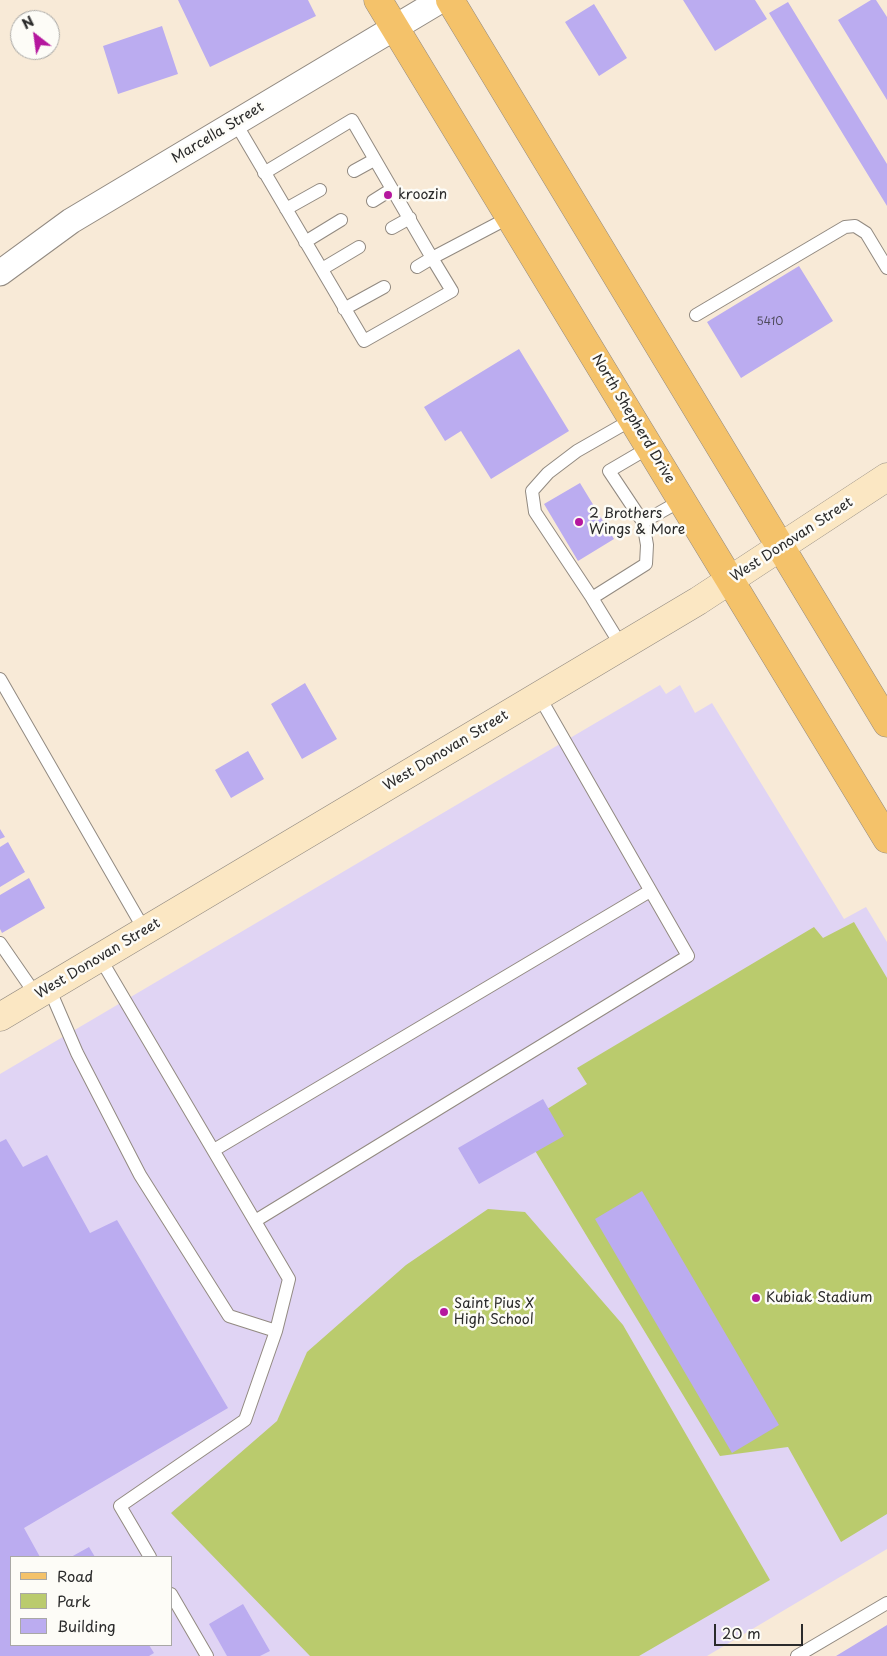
<!DOCTYPE html>
<html>
<head>
<meta charset="utf-8">
<style>
	body { margin:0 }
	#map { position:relative; width:887px; height:1656px; overflow:hidden; background:#f8ead7; font-family:"Playpen Sans",sans-serif }
	canvas { display:block }
	.legend { position:absolute; left:10px; top:1556px; width:162px; height:90px; box-sizing:border-box; background:#fdfcf7; border:1px solid #a9a8a5; margin:0; padding:6px 9px; list-style:none; font-size:15px; color:#2b2b2b }
	.legend li { display:flex; align-items:center; gap:10px; height:25px }
	.legend b { width:25px; border:1px solid #a9a8a5 }
	.north { position:absolute; left:10px; top:10px; width:50px; height:50px; box-sizing:border-box; background:#fdfcf7; border:1px solid #a9a8a5; border-radius:50%; rotate:330deg; font-size:14px; font-weight:700; line-height:20px; text-align:center; color:#2b2b2b }
	.north::after { content:''; display:block; margin:auto; width:18px; height:22px; background:#b5179e; clip-path:polygon(50% 0,100% 100%,50% 72%,0 100%) }
	.scale { position:absolute; left:714px; top:1624px; width:89px; height:22px; box-sizing:border-box; border:2px solid #2b2b2b; border-top:0; padding-left:6px; font-size:15px; line-height:18px; white-space:nowrap; color:#2b2b2b; -webkit-text-stroke:4px #fdfcf7; paint-order:stroke }
</style>
</head>
<body>
<div id="map">
<canvas width="887" height="1656"></canvas>
<ul class="legend">
<li><b style="height:6px;background:#f4c26a"></b>Road</li>
<li><b style="height:14px;background:#bacb6d"></b>Park</li>
<li><b style="height:14px;background:#bbacf0"></b>Building</li>
</ul>
<div class="north">N</div>
<div class="scale">20 m</div>
</div>
<script>
const c = document.querySelector('canvas').getContext('2d');
c.lineJoin = 'round';
function fillPath(path, color) {
  c.fillStyle = color;
  c.fill(path, 'evenodd');
}
function shape(rows) {
  const path = new Path2D();
  for (const r of rows) {
    path.moveTo(r[0], r[1]);
    for (let i = 2; i < r.length; i += 2) path.lineTo(r[i], r[i + 1]);
  }
  return path;
}
function strokePath(path, color, width, dash) {
  c.strokeStyle = color;
  c.lineWidth = width;
  c.lineCap = dash ? 'butt' : 'round';
  c.setLineDash(dash || []);
  c.stroke(path);
}
function drawText(font, color, halo, rows, align = 'center') {
  c.font = font + ' "Playpen Sans",sans-serif';
  c.lineWidth = 5;
  c.setLineDash([]);
  c.textBaseline = 'middle';
  c.strokeStyle = halo;
  c.fillStyle = color;
  for (const [text, x, y, turn = 0] of rows) {
    c.save();
    c.translate(x, y);
    c.rotate((+turn || 0) * Math.PI / 180);
    c.textAlign = isNaN(turn) ? turn : align;
    if (halo) c.strokeText(text, 0, 0);
    c.fillText(text, 0, 0);
    c.restore();
  }
}
fillPath(shape([
	[660,685,666,694,680,685,695,713,712,703,844,919,866,907,887,942,887,1549,707,1656,0,1656,0,1074],
	[11,1557,171,1557,171,1645,11,1645]
]), '#e0d4f4');
fillPath(shape([
	[854,922,887,978,887,1514,841,1542,788,1447,720,1456,534,1149,544,1111,587,1084,577,1068,814,927,823,938],
	[488,1209,525,1212,623,1325,770,1580,639,1656,310,1656,171,1513,277,1421,307,1352,406,1265]
]), '#bacb6d');
fillPath(shape([
	[178,0,308,0,316,16,210,67],
	[683,0,755,0,767,19,715,51],
	[871,0,876,0,887,17,887,100,838,20],
	[788,2,887,164,887,206,769,13],
	[594,4,627,58,599,76,565,22],
	[162,26,178,74,118,94,103,46],
	[799,266,833,321,741,378,707,322],
	[519,349,569,431,491,479,461,431,445,441,424,407],
	[580,483,614,539,578,561,544,504],
	[305,683,337,739,302,759,271,704],
	[248,751,264,779,231,798,215,770],
	[0,829,5,837,0,839],
	[8,842,25,872,0,887,0,847],
	[29,878,45,908,2,933,0,929,0,895],
	[543,1099,564,1136,479,1184,458,1148],
	[6,1139,23,1167,47,1155,90,1233,117,1220,228,1408,24,1528,40,1557,11,1557,11,1645,149,1645,154,1653,149,1656,0,1656,0,1142],
	[642,1191,779,1425,732,1453,595,1219],
	[89,1547,95,1557,71,1557],
	[243,1604,270,1651,260,1656,227,1656,209,1624],
	[887,1625,887,1656,836,1656]
]), '#bbacf0');
const lane = shape([
	[235,122,364,341,452,291,432,258,417,267],
	[354,171,374,160],
	[264,173,352,120,432,258,510,217],
	[373,201,392,189],
	[286,209,320,190],
	[392,228,410,218],
	[305,242,341,220],
	[322,269,359,247],
	[344,309,384,287],
	[696,315,845,227,855,226,866,233,887,268],
	[643,522,682,500],
	[592,598,535,512,532,491,548,473,577,451,633,419],
	[622,647,592,598,646,564,647,545,643,522,609,471,650,447],
	[0,679,145,931],
	[0,943,36,995],
	[100,958,289,1279,276,1331,245,1420,120,1506,150,1557],
	[49,988,77,1053,140,1175,229,1316,276,1331],
	[214,1150,650,891],
	[255,1221,688,956,539,696],
	[171,1594,207,1656],
	[797,1656,887,1603]
]);
const street = shape([
	[0,273,71,221,441,0]
]);
const secondary = shape([
	[0,1017,698,601,887,477]
]);
const primary = shape([
	[378,0,887,839],
	[450,0,887,723]
]);
strokePath(lane, '#928a81', 14);
strokePath(street, '#928a81', 27);
strokePath(secondary, '#928a81', 29);
strokePath(primary, '#928a81', 29);
strokePath(lane, '#fff', 12);
strokePath(street, '#fff', 25);
strokePath(secondary, '#fbe7c3', 28);
strokePath(primary, '#f4c26a', 28);
for (const [x, y, r, color] of [
	[388,195,5,"#b5179e"],
	[579,522,5,"#b5179e"],
	[756,1298,5,"#b5179e"],
	[444,1312,5,"#b5179e"]
]) {
  const dot = new Path2D();
  dot.arc(x, y, r, 0, 2 * Math.PI);
  c.fillStyle = color;
  c.fill(dot);
  strokePath(dot, '#fdfcf7', 2);
}
drawText('11px', '#4f4b5c', null, [
	["5410",770,322]
]);
drawText('14px', '#2b2b2b', '#fdfcf7', [
	["Marcella Street",218,133,-31],
	["North Shepherd Drive",633,419,59],
	["West Donovan Street",792,540,-33],
	["West Donovan Street",446,751,-31],
	["West Donovan Street",98,959,-31]
]);
drawText('14px', '#2b2b2b', '#fdfcf7', [
	["kroozin",398,195],
	["2 Brothers",589,514],
	["Wings & More",589,530],
	["Kubiak Stadium",766,1298],
	["Saint Pius X",454,1304],
	["High School",454,1320]
], 'left');
</script>
</body>
</html>
